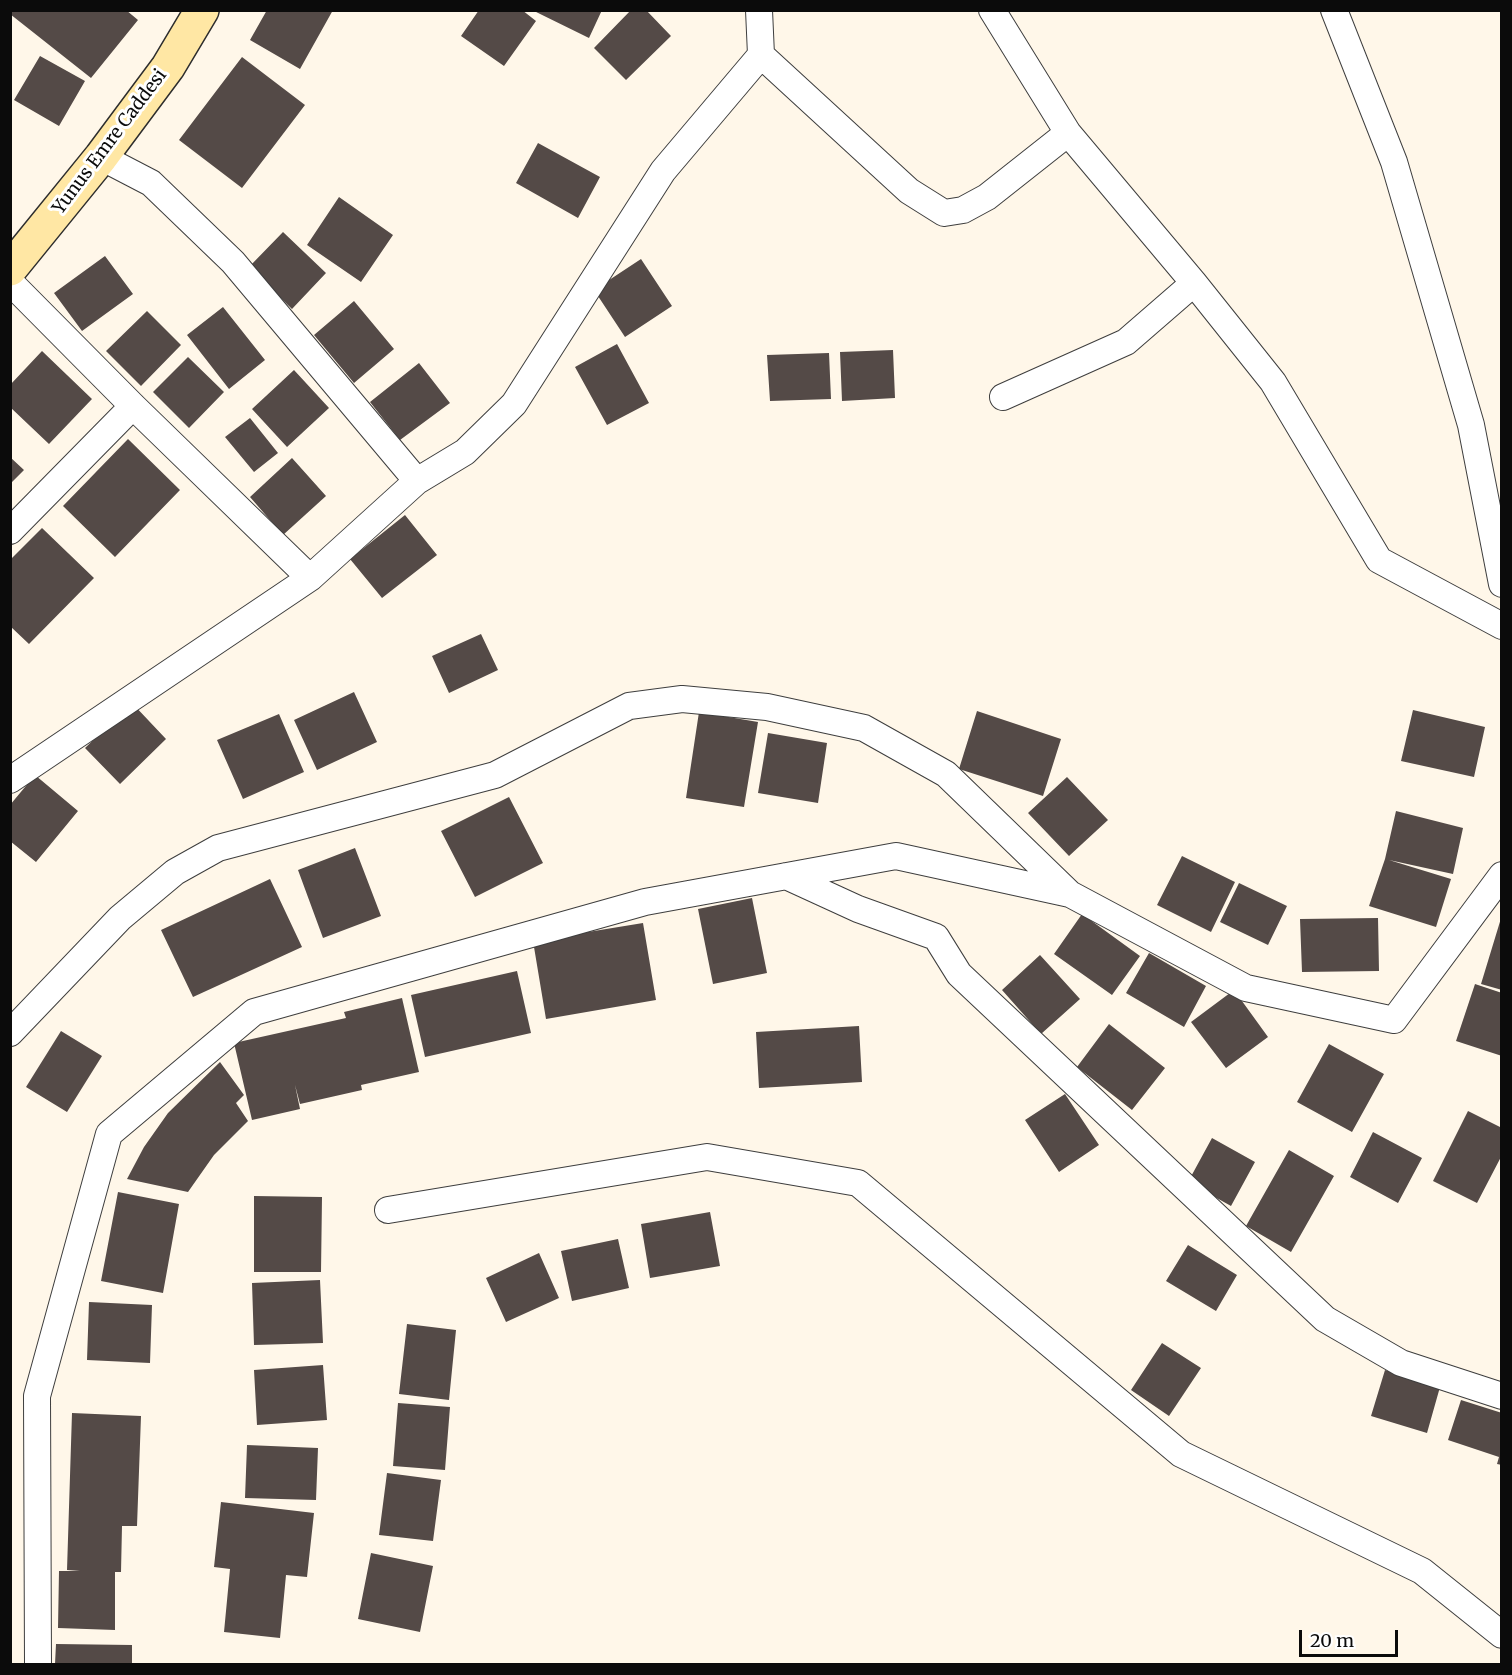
<!DOCTYPE html>
<html>
<head>
<meta charset="utf-8">
<style>
	body { margin:0 }
	#map { position:relative; width:1512px; height:1675px; overflow:hidden; background:#fff7e9; font-family:Merriweather,serif }
	canvas { display:block }
	.frame { position:absolute; inset:0; border:12px solid #0b0b0b; pointer-events:none }
	.scale { position:absolute; left:1299px; top:1630px; width:99px; height:27px; box-sizing:border-box; border:3px solid #0b0b0b; border-top:0; padding-left:8px; font-size:18px; line-height:21px; white-space:nowrap; color:#0b0b0b; -webkit-text-stroke:4px #fff; paint-order:stroke }
</style>
</head>
<body>
<div id="map">
<canvas width="1512" height="1675"></canvas>
<div class="frame"></div>
<div class="scale">20 m</div>
</div>
<script>
const c = document.querySelector('canvas').getContext('2d');
c.lineJoin = 'round';
function fillPath(path, color) {
  c.fillStyle = color;
  c.fill(path, 'evenodd');
}
function shape(rows) {
  const path = new Path2D();
  for (const r of rows) {
    path.moveTo(r[0], r[1]);
    for (let i = 2; i < r.length; i += 2) path.lineTo(r[i], r[i + 1]);
  }
  return path;
}
function strokePath(path, color, width, dash) {
  c.strokeStyle = color;
  c.lineWidth = width;
  c.lineCap = dash ? 'butt' : 'round';
  c.setLineDash(dash || []);
  c.stroke(path);
}
function drawText(font, color, halo, rows, align = 'center') {
  c.font = font + ' Merriweather,serif';
  c.lineWidth = 6;
  c.setLineDash([]);
  c.textBaseline = 'middle';
  c.strokeStyle = halo;
  c.fillStyle = color;
  for (const [text, x, y, turn = 0] of rows) {
    c.save();
    c.translate(x, y);
    c.rotate((+turn || 0) * Math.PI / 180);
    c.textAlign = isNaN(turn) ? turn : align;
    if (halo) c.strokeText(text, 0, 0);
    c.fillText(text, 0, 0);
    c.restore();
  }
}
fillPath(shape([
	[11,10,126,10,138,20,91,78,10,14],
	[267,10,333,10,300,69,250,40],
	[479,10,522,10,536,21,504,66,461,36],
	[532,10,602,10,589,38],
	[631,10,646,10,671,36,626,80,594,48],
	[40,56,85,81,59,126,14,100],
	[242,57,305,105,242,188,179,140],
	[538,143,600,177,578,218,516,183],
	[339,197,393,235,361,282,307,245],
	[283,232,326,273,292,309,249,267],
	[105,256,133,294,82,331,54,293],
	[641,259,672,306,625,337,594,290],
	[354,301,394,349,354,383,314,335],
	[223,307,265,360,229,389,187,335],
	[147,311,181,345,141,386,106,351],
	[617,344,649,403,607,425,575,367],
	[893,350,895,398,842,401,840,352],
	[42,351,92,399,49,444,10,407,10,385],
	[829,353,831,399,770,401,767,355],
	[188,357,224,392,189,428,153,392],
	[419,363,450,403,400,440,370,402],
	[294,370,329,408,287,447,252,409],
	[250,418,278,453,254,472,225,437],
	[128,439,180,490,115,557,63,506],
	[10,457,24,470,10,484],
	[292,458,326,496,283,535,250,497],
	[405,515,437,555,382,598,350,559],
	[42,528,94,578,29,644,10,626,10,560],
	[481,634,498,670,449,693,432,656],
	[354,692,377,742,317,770,294,720],
	[132,703,166,739,120,784,85,748],
	[1413,710,1485,727,1474,777,1401,761],
	[977,711,1061,739,1043,796,959,769],
	[699,712,758,722,744,807,686,798],
	[279,714,304,772,243,799,217,740],
	[768,733,827,743,818,803,758,793],
	[35,775,78,811,36,862,10,841,10,805],
	[1067,777,1108,820,1069,856,1028,813],
	[509,797,543,863,475,897,441,831],
	[1396,811,1463,828,1453,874,1389,860,1451,879,1436,927,1369,906,1385,859],
	[355,848,381,916,323,938,298,870],
	[1182,856,1235,882,1211,932,1157,905],
	[270,879,302,947,193,997,161,930],
	[1239,883,1287,906,1268,945,1220,922],
	[752,898,767,973,713,984,698,909],
	[1082,914,1140,956,1112,995,1054,954],
	[1502,915,1502,990,1481,984],
	[1378,918,1379,971,1302,972,1300,919],
	[643,923,656,1000,546,1019,533,941],
	[1149,953,1206,986,1184,1027,1126,993],
	[1040,955,1080,999,1041,1034,1002,990],
	[517,971,531,1033,425,1057,411,995],
	[1475,984,1502,993,1502,1056,1456,1041],
	[1234,990,1268,1037,1226,1068,1191,1022],
	[402,998,419,1072,361,1085,362,1090,300,1104,295,1085,300,1109,252,1120,234,1043,346,1018,344,1012],
	[1109,1024,1165,1068,1132,1110,1077,1067],
	[859,1026,862,1082,759,1088,756,1032],
	[61,1031,102,1056,67,1112,26,1087],
	[1329,1044,1384,1074,1352,1132,1297,1102],
	[220,1062,244,1095,236,1103,248,1121,214,1155,188,1192,127,1179,144,1147,168,1113],
	[1065,1094,1099,1145,1059,1172,1025,1120],
	[1468,1111,1502,1128,1502,1155,1477,1203,1433,1181],
	[1373,1132,1422,1158,1398,1203,1350,1177],
	[1212,1138,1255,1162,1231,1206,1188,1182],
	[1289,1150,1334,1176,1291,1252,1246,1226],
	[118,1192,179,1204,163,1293,101,1281],
	[254,1196,322,1197,321,1272,254,1272],
	[710,1212,720,1266,650,1278,641,1224],
	[618,1239,629,1288,572,1301,561,1251],
	[1188,1245,1237,1275,1216,1311,1166,1281],
	[539,1253,559,1298,506,1322,486,1278],
	[320,1280,323,1343,254,1345,252,1283],
	[89,1302,152,1305,150,1363,87,1360],
	[407,1324,456,1330,449,1400,399,1394],
	[1162,1343,1201,1368,1169,1416,1131,1390],
	[323,1365,327,1420,257,1425,254,1370],
	[1385,1370,1440,1387,1427,1433,1371,1416],
	[1461,1400,1502,1413,1502,1465,1497,1464,1499,1457,1448,1440],
	[398,1403,450,1407,445,1470,393,1466],
	[72,1413,141,1416,137,1526,122,1526,121,1572,115,1572,115,1630,58,1628,59,1571,80,1571,67,1570],
	[247,1445,318,1448,316,1500,245,1498],
	[387,1473,441,1480,433,1541,379,1535],
	[221,1502,314,1513,307,1577,286,1575,280,1638,224,1632,230,1569,214,1567],
	[371,1553,433,1566,420,1632,358,1619],
	[56,1644,132,1645,132,1664,55,1664]
]), '#544a47');
const street = shape([
	[992,10,1068,133,1194,283,1273,382,1379,560,1502,626],
	[1334,10,1394,162,1471,425,1502,584],
	[761,55,909,191,944,213,963,210,987,197,1068,133],
	[101,157,151,183,233,262,417,481],
	[10,282,133,406,310,578],
	[1003,397,1126,342,1194,283],
	[10,531,133,406],
	[10,780,310,578,417,481,465,452,514,404,663,171,761,55,759,10],
	[786,876,858,909,936,937,959,974,1325,1319,1401,1363,1502,1396],
	[10,1033,120,918,175,872,218,848,495,775,629,706,682,699,767,707,864,728,946,774,1070,894],
	[388,1210,707,1157,858,1183,1181,1454,1422,1571,1502,1635],
	[38,1664,37,1396,109,1134,254,1012,645,902,896,856,1070,894,1246,988,1394,1020,1502,875]
]);
const secondary = shape([
	[10,269,101,157,168,67,202,10]
]);
strokePath(street, '#3e3e3e', 28);
strokePath(secondary, '#2d2d2d', 36);
strokePath(street, '#fff', 26);
strokePath(secondary, '#ffe7a4', 33);
drawText('18px', '#0b0b0b', '#fff', [
	["Yunus Emre Caddesi",110,142,-53]
]);
</script>
</body>
</html>
